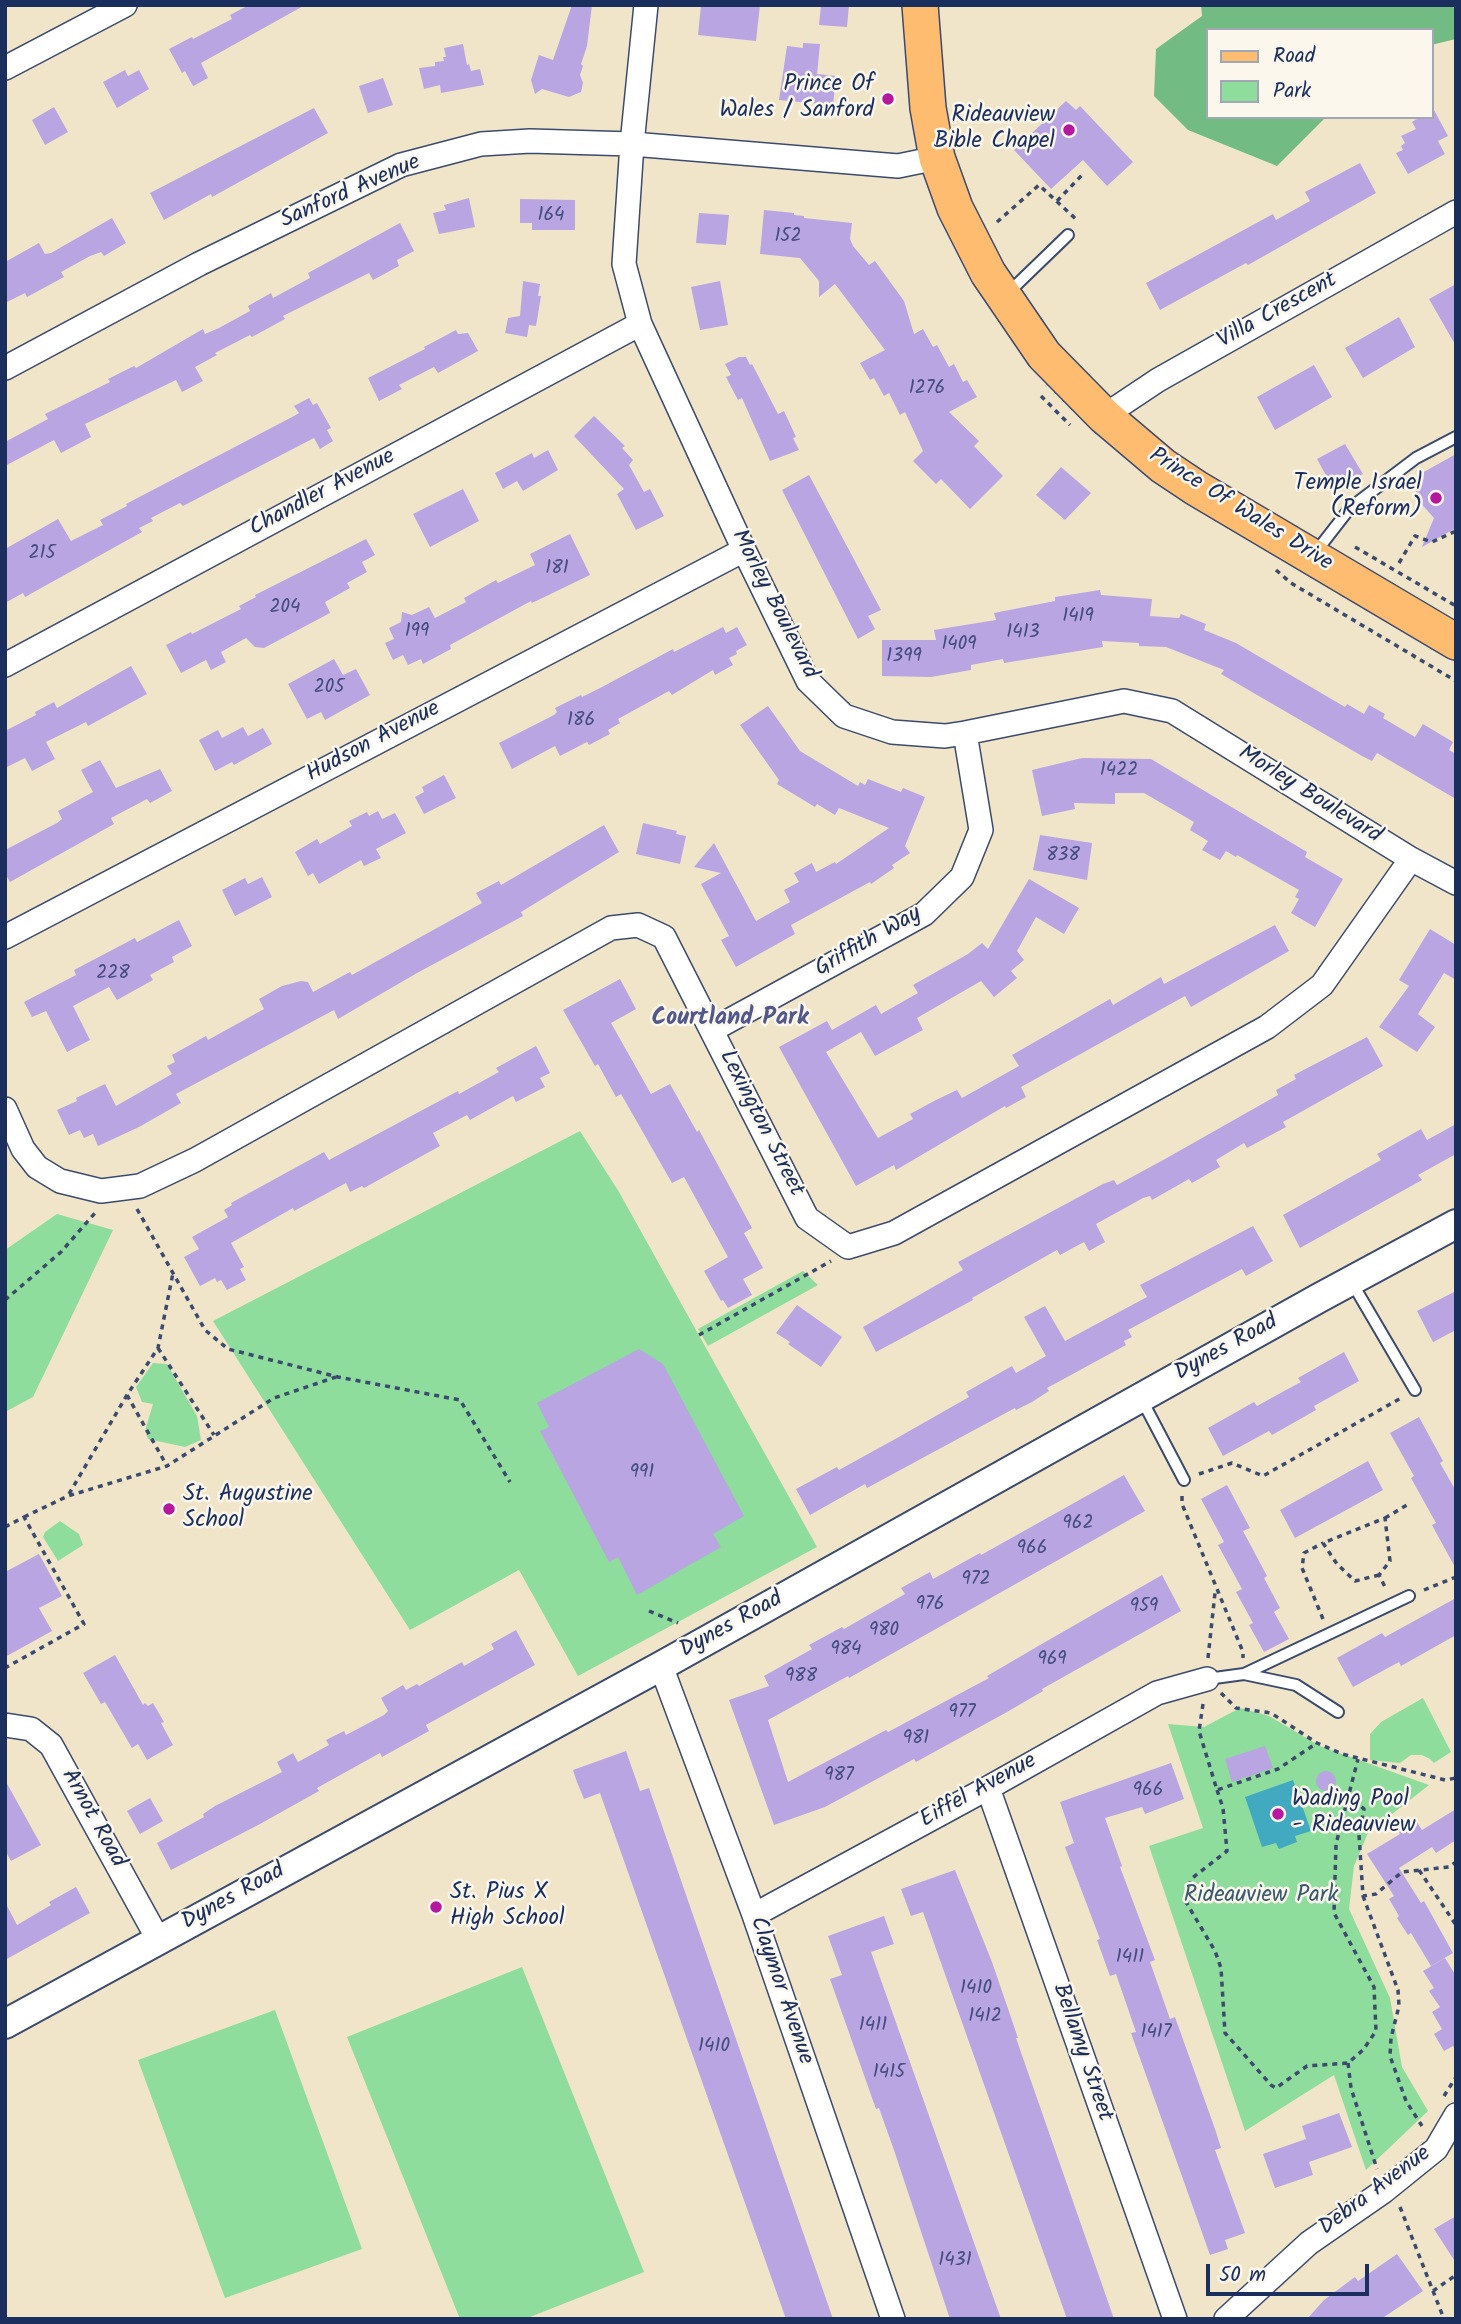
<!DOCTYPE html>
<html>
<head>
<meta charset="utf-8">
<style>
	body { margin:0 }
	#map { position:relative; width:1461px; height:2324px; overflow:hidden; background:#f1e5c9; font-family:Kalam,sans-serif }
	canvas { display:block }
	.frame { position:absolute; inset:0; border:7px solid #1b2f5e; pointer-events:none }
	.legend { position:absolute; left:1206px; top:28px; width:228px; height:91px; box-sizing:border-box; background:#fbf7ec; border:2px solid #a1a7b3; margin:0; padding:9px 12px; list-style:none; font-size:21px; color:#1b2f5e }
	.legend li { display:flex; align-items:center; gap:14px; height:35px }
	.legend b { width:35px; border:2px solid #a1a7b3 }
	.scale { position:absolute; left:1206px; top:2264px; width:163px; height:32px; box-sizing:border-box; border:4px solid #1b2f5e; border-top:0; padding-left:9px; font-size:21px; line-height:24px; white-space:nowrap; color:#1b2f5e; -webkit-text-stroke:5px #fbf7ec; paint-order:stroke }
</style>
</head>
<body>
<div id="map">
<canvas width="1461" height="2324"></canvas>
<div class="frame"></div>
<ul class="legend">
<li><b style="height:9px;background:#fdbc70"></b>Road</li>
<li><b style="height:19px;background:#8edd9c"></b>Park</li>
</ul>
<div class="scale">50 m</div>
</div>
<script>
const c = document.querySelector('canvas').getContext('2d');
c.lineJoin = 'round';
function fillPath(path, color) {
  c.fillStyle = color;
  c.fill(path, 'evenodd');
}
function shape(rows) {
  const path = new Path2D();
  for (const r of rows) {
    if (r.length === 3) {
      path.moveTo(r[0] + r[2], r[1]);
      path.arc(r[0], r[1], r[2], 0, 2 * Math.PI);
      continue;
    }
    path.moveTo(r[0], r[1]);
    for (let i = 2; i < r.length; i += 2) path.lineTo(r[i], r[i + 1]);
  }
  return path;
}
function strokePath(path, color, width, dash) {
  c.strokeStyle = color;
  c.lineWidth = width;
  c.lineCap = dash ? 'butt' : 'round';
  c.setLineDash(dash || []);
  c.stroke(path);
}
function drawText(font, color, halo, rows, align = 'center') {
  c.font = font + ' Kalam,sans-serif';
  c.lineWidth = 5;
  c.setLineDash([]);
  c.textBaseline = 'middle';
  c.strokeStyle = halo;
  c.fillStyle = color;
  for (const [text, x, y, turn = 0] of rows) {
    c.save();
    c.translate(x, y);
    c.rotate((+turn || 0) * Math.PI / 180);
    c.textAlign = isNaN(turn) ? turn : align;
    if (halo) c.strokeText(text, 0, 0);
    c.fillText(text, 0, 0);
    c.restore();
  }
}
fillPath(shape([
	[580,1131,619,1192,817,1547,578,1676,519,1570,410,1630,213,1321],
	[57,1214,113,1230,33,1397,5,1412,5,1250],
	[803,1271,818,1285,708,1346,698,1329],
	[153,1363,167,1364,197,1416,201,1440,185,1447,148,1439,145,1431,153,1404,142,1402,136,1387],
	[60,1521,79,1534,83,1545,58,1561,43,1537,45,1532],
	[1423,1698,1451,1752,1434,1763,1430,1759,1422,1755,1411,1755,1400,1763,1370,1760,1370,1734,1381,1722],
	[1240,1708,1269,1716,1320,1746,1429,1785,1368,1833,1354,1866,1349,1909,1390,1998,1402,2067,1428,2111,1366,2170,1334,2075,1245,2131,1149,1846,1203,1828,1168,1724,1204,1727],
	[522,1967,644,2272,525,2319,460,2319,347,2037],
	[275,2010,362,2249,225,2298,138,2060]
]), '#8edd9c');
fillPath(shape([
	[1201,5,1456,5,1456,39,1431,45,1431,30,1207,30,1207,117,1326,117,1277,166,1188,130,1154,96,1156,49,1202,16]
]), '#72bc84');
fillPath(shape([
	[1293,1780,1311,1831,1295,1836,1297,1842,1279,1849,1276,1843,1262,1847,1245,1797]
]), '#41aac1');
fillPath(shape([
	[249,5,305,5,201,63,208,78,193,86,185,71,182,73,169,49,192,37,193,39,232,19,230,15],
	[572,5,592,5,587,46,581,64,583,66,580,75,583,83,581,92,569,97,542,89,535,94,531,80,539,55,553,60],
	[701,5,760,5,756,41,698,35],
	[821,5,849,5,847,27,819,25],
	[803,43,820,44,817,74,836,76,833,105,779,100,787,46,803,48],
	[463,44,467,65,469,64,471,71,480,69,484,85,441,93,440,85,424,89,419,68,435,66,435,62,444,61,443,57,446,57,444,48],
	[125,70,128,76,139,70,149,89,117,108,103,82],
	[383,78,393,105,368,113,359,86],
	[1066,101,1076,110,1080,106,1133,162,1107,186,1083,160,1051,189,1014,150],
	[54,107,68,132,45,145,32,120],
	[314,108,328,133,212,197,211,194,164,220,150,193],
	[1434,110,1448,136,1438,141,1445,154,1408,174,1396,153,1403,150,1401,146,1405,143,1401,136,1416,129,1412,122,1420,117,1431,117,1431,111],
	[1360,163,1376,193,1248,265,1246,263,1160,310,1146,283,1273,214,1276,220,1310,201,1305,192],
	[469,198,475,227,439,234,433,213,446,210,444,205],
	[520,199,575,200,575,230,532,230,532,223,520,223],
	[764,210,794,213,794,215,804,216,804,218,852,223,850,239,853,246,869,265,875,261,904,301,914,334,923,329,933,347,937,345,949,367,954,364,963,382,967,380,977,397,949,412,979,441,974,446,1003,476,970,509,941,479,936,484,913,461,923,451,905,412,900,415,889,393,884,396,874,378,870,380,860,363,885,350,835,284,819,297,819,281,800,258,760,254],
	[699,213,729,215,726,245,696,243],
	[112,218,126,243,104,256,101,252,90,256,61,272,64,277,27,297,25,293,5,303,5,262,39,243,45,254,51,253],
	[400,223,414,251,397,260,399,266,373,280,369,273,283,316,285,319,252,337,250,335,215,353,217,355,195,367,203,381,182,392,176,380,85,424,91,437,61,453,54,440,5,466,5,442,48,419,45,414,110,382,108,379,134,366,136,368,203,329,205,334,219,328,250,311,248,306,271,293,273,298,310,278,308,273],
	[523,281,540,284,538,296,541,296,536,326,529,325,527,337,505,333,508,318,520,316],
	[720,281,728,325,700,330,691,287],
	[1456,284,1456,346,1429,299],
	[1399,317,1415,347,1363,378,1345,348],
	[456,330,458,334,468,333,478,351,438,373,434,367,399,385,402,389,379,401,368,378,425,349,424,347],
	[739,357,746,357,750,365,752,364,778,414,784,411,796,437,793,438,799,450,770,461,742,398,738,400,726,377,731,375,725,364],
	[1314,365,1332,397,1275,430,1257,397],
	[309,398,313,405,317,403,331,428,327,430,333,441,320,449,314,438,183,506,180,503,151,518,153,521,139,528,142,532,25,597,23,593,5,603,5,549,58,519,71,541,103,525,100,520,127,506,126,504,294,416,299,413,294,406],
	[594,416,625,446,622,448,633,460,629,465,644,492,650,489,664,516,636,530,617,494,624,489,574,436],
	[1345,444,1363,474,1334,490,1317,459],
	[548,450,558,470,523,491,517,481,503,489,495,473,532,453,534,458],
	[1456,454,1456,528,1422,547,1434,518,1418,500,1413,478],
	[1061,467,1091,493,1065,520,1036,495],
	[809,475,881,610,868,616,875,629,858,639,782,490],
	[463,489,479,521,430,547,413,514],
	[570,534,590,575,532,603,531,601,450,645,451,649,423,664,421,659,408,665,403,655,393,660,385,643,394,639,389,628,401,622,402,612,412,615,429,607,435,618,466,602,464,598,496,580,498,583,535,565,530,554],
	[366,539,375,555,362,562,367,572,347,583,350,588,325,602,330,613,264,648,255,647,246,638,221,652,226,662,211,670,206,660,181,673,166,645,191,632,192,634,241,609,239,606,256,597,255,595],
	[1100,590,1101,595,1152,599,1150,616,1179,618,1181,614,1206,624,1204,630,1236,643,1345,707,1347,704,1364,714,1369,705,1385,714,1383,718,1415,737,1423,724,1453,742,1449,750,1456,754,1456,799,1377,753,1372,761,1362,756,1221,674,1224,670,1166,647,1139,646,1139,643,1102,641,1103,647,1004,663,1003,659,971,665,971,670,931,677,882,676,882,640,936,640,934,630,996,620,994,613,1055,601,1055,597],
	[723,627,726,633,737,627,747,645,736,651,737,654,729,658,733,665,715,675,713,670,672,695,669,691,618,719,620,723,608,730,610,734,589,745,587,742,560,756,555,746,512,769,499,743,554,715,557,712,555,708,581,695,582,697,602,687,673,649,674,652],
	[334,659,343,675,356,669,370,695,325,720,321,712,307,719,288,684],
	[131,666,147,694,88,726,86,722,46,742,55,759,32,771,25,758,5,768,5,731,36,715,35,712,54,702,57,708],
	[768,706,800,751,858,786,860,782,865,785,868,779,901,792,903,788,925,797,905,846,910,853,892,865,894,868,871,884,870,882,791,925,795,934,736,967,721,940,729,936,701,884,721,873,694,867,714,843,756,921,790,902,784,890,799,882,794,873,812,863,816,872,835,862,836,864,889,828,839,808,835,815,817,804,815,807,777,784,779,780,740,725],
	[243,727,248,736,263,728,272,744,234,765,232,762,215,771,199,740,218,730,222,738],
	[1082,758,1151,759,1307,852,1305,857,1343,879,1315,927,1291,913,1299,899,1295,897,1299,890,1237,855,1236,857,1226,851,1220,860,1202,850,1208,841,1190,830,1194,822,1144,793,1115,793,1115,804,1074,803,1075,809,1042,816,1032,770],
	[100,760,116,788,160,769,172,791,150,803,147,799,111,818,114,824,10,882,5,873,5,850,57,823,62,819,58,811,93,792,81,770],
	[444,775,456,798,424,814,415,797,424,792,422,787],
	[378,811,382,819,395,813,406,833,376,849,381,858,364,866,361,860,319,884,313,873,308,876,295,852,317,839,320,844,352,826,349,821,367,812,369,816],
	[643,823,677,831,676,834,686,836,680,864,636,854],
	[604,825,619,852,521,912,523,916,417,973,338,1019,334,1010,176,1094,181,1103,139,1127,98,1146,93,1134,84,1138,80,1130,69,1135,57,1110,77,1101,76,1098,105,1084,116,1106,172,1074,167,1066,175,1062,172,1055,206,1036,208,1040,264,1009,259,999,282,986,301,981,308,982,313,992,350,972,352,975,482,903,476,893,499,881,501,885],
	[1040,835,1092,843,1087,880,1033,870],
	[262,877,272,897,235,916,222,890,245,878,248,884],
	[1029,879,1079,908,1064,934,1036,917,1017,951,1024,960,1011,971,1017,978,994,997,981,981,917,1018,923,1030,875,1056,861,1032,826,1052,878,1138,913,1119,910,1114,936,1100,957,1090,962,1098,1019,1066,1012,1055,1110,999,1113,1005,1161,977,1164,984,1275,925,1289,951,1191,1007,1185,996,1021,1087,1026,1097,1006,1108,1005,1106,896,1170,894,1165,856,1186,779,1047,827,1021,832,1030,876,1005,881,1014,918,993,913,985,968,954,982,943,988,949],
	[179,920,192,946,172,957,174,962,150,975,153,980,117,1000,109,987,73,1006,90,1040,67,1052,46,1011,32,1017,24,1002,76,975,74,970,135,938,137,942],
	[1430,929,1456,945,1456,980,1444,973,1418,1014,1435,1027,1417,1052,1379,1027,1409,986,1399,980],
	[620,979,636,1009,611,1023,651,1094,670,1084,697,1132,699,1130,752,1228,744,1233,763,1268,743,1279,752,1295,728,1308,723,1300,721,1301,704,1271,728,1257,684,1177,672,1183,621,1094,616,1097,598,1064,595,1066,563,1010],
	[1367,1037,1383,1066,1283,1122,1286,1127,1247,1148,1244,1143,1216,1160,1220,1167,1192,1183,1189,1179,1152,1200,1150,1196,1143,1198,1096,1224,1105,1242,1089,1251,1084,1242,1060,1255,1057,1250,972,1298,973,1300,876,1352,863,1327,963,1270,958,1262,1103,1184,1114,1180,1117,1185,1165,1159,1278,1095,1276,1090,1296,1079,1294,1075],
	[536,1046,550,1073,540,1078,545,1087,516,1102,513,1096,470,1120,467,1115,433,1133,440,1146,364,1188,362,1186,350,1192,346,1183,294,1211,293,1208,231,1243,244,1267,240,1269,246,1280,227,1290,221,1280,217,1282,215,1278,200,1286,184,1257,199,1249,192,1237,228,1217,224,1210,232,1205,231,1203,324,1152,329,1160,458,1091,459,1094,499,1072,496,1068],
	[1456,1124,1456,1154,1418,1175,1422,1180,1300,1248,1283,1215,1381,1160,1377,1154,1421,1129,1427,1140],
	[1253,1226,1273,1261,1246,1276,1242,1269,1128,1330,1132,1337,1124,1341,1126,1345,1047,1388,1049,1391,1032,1402,1016,1410,1015,1408,867,1488,865,1484,810,1515,796,1489,837,1467,839,1470,897,1438,969,1397,966,1392,1012,1366,1016,1373,1046,1356,1024,1317,1045,1306,1065,1341,1147,1297,1140,1285],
	[1456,1291,1456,1330,1433,1342,1417,1311],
	[797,1305,842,1337,821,1367,788,1344,790,1342,776,1333],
	[639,1349,663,1364,744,1516,713,1534,721,1547,637,1595,618,1557,609,1562,540,1431,549,1427,537,1403],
	[1344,1352,1359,1381,1314,1406,1316,1410,1302,1418,1272,1435,1269,1431,1223,1456,1208,1428,1254,1402,1257,1406,1286,1390,1301,1382,1298,1378],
	[1419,1417,1443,1461,1440,1463,1456,1491,1456,1569,1432,1525,1436,1523,1411,1478,1414,1476,1390,1433],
	[1368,1461,1383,1490,1295,1538,1280,1510],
	[1124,1475,1145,1511,849,1678,848,1676,768,1720,788,1782,886,1730,888,1732,916,1717,989,1678,987,1676,1040,1645,1162,1575,1181,1611,1042,1689,1043,1691,1007,1712,916,1762,914,1759,825,1807,774,1825,729,1700,769,1686,764,1676,812,1649,809,1645,842,1627,844,1629,905,1594,901,1588,930,1572,933,1579,980,1553,981,1555],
	[1227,1485,1250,1528,1243,1531,1267,1576,1264,1578,1280,1608,1274,1612,1289,1639,1264,1652,1249,1625,1253,1623,1236,1592,1242,1589,1218,1545,1224,1542,1201,1499],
	[39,1554,62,1596,39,1608,52,1631,5,1657,5,1572],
	[1456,1598,1456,1635,1401,1666,1399,1662,1353,1687,1337,1658,1382,1633,1385,1637],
	[516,1630,535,1665,426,1725,429,1731,382,1757,380,1753,317,1788,319,1791,260,1824,171,1870,157,1843,204,1817,203,1814,215,1806,282,1772,277,1762,293,1753,298,1762,329,1745,326,1740,344,1731,346,1735,384,1715,388,1711,381,1698,403,1685,406,1690,417,1684,419,1686,462,1662,464,1666,494,1649,491,1644],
	[115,1655,143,1705,145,1703,148,1706,153,1703,164,1722,161,1723,173,1745,147,1760,138,1744,132,1748,105,1702,101,1704,83,1673],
	[1265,1746,1273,1768,1232,1782,1225,1759],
	[626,1751,640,1791,649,1788,833,2319,786,2319,600,1793,584,1799,577,1782,573,1770],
	[1171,1763,1184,1799,1145,1814,1142,1807,1105,1818,1122,1866,1120,1867,1155,1960,1150,1962,1170,2019,1175,2017,1215,2129,1221,2148,1215,2150,1245,2233,1225,2240,1228,2249,1210,2255,1131,2033,1136,2032,1116,1974,1110,1976,1097,1940,1100,1939,1065,1847,1074,1843,1060,1802],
	[1326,1781,10],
	[5,1780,41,1845,11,1861,5,1850],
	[150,1798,163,1821,140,1834,127,1811],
	[1456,1809,1456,1840,1436,1853,1432,1847,1399,1868,1421,1903,1424,1901,1453,1953,1431,1966,1411,1933,1408,1935,1397,1918,1399,1916,1389,1899,1394,1896,1367,1854,1400,1834,1398,1830,1415,1819,1422,1830],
	[955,1870,992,1962,1018,2038,1016,2038,1114,2319,1067,2319,923,1912,911,1916,901,1889],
	[76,1887,90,1913,5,1960,5,1902,17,1925,51,1905,49,1902],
	[884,1916,894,1944,871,1952,1001,2319,950,2319,895,2153,879,2108,876,2109,830,1979,842,1975,828,1936],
	[1445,1958,1456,1976,1456,2051,1453,2046,1444,2051,1434,2034,1442,2029,1432,2012,1440,2007,1429,1991,1434,1988,1423,1971],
	[1339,2113,1352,2147,1309,2162,1313,2175,1275,2188,1263,2154,1306,2139,1302,2126],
	[1456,2216,1456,2263,1434,2229],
	[1397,2254,1423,2291,1381,2319,1307,2319,1324,2300,1355,2277,1358,2281]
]), '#b8a5e1');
const service = shape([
	[1008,293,1068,235],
	[1315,553,1350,508,1416,458,1456,437],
	[1351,1281,1415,1390],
	[1142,1400,1184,1480],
	[1244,1674,1409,1596],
	[1207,1679,1244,1674,1296,1685,1338,1712]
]);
const minor = shape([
	[646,5,632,144,624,264,640,324,744,550,808,681,844,716,892,732,945,736,965,733,1124,701,1172,711,1411,859,1456,883],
	[5,68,125,5],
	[5,368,199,264,401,165,481,144,530,141,632,144,898,166,937,158],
	[1104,416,1158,380,1456,212],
	[5,665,640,324],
	[5,937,744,550],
	[712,1030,924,914,962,877,981,830,965,733],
	[5,1109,23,1149,37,1167,60,1181,101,1191,140,1186,195,1160,611,928,638,925,664,937,807,1218,848,1247,894,1233,1267,1027,1322,985,1411,859],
	[661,1666,754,1915,893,2319],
	[5,1725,31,1729,51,1745,158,1939],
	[988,1788,1175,2319],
	[754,1915,988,1788,1157,1693,1207,1679],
	[1226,2319,1309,2243,1384,2191,1436,2149,1456,2115]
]);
const tertiary = shape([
	[5,2024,661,1666,1319,1298,1456,1224]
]);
const primary = shape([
	[920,5,928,108,937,158,955,208,988,273,1044,355,1104,416,1163,466,1196,488,1456,642]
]);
strokePath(service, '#3b4a6e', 14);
strokePath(minor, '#3b4a6e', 26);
strokePath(tertiary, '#3b4a6e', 32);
strokePath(primary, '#3b4a6e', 38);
strokePath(shape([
	[1057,201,1084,173],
	[997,222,1039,185,1078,221],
	[1041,396,1070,425],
	[1355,547,1456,606],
	[1399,563,1415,536,1432,542,1456,531],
	[1276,570,1291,583,1456,681],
	[137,1209,205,1330,228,1349,338,1377,460,1400,510,1482],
	[5,1300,61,1252,95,1213],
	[699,1335,831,1261],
	[158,1348,214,1435],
	[127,1395,167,1466],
	[1199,1474,1232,1463,1263,1476,1401,1398],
	[69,1494,127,1395,158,1348,173,1273],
	[1182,1496,1182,1504,1243,1652,1243,1658],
	[24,1517,68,1496,167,1466,274,1398,336,1377],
	[1385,1518,1407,1505],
	[5,1527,24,1517,84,1624,5,1668],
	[1379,1575,1355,1581,1337,1564,1323,1543,1385,1518,1390,1561,1379,1575,1386,1589],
	[1424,1590,1456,1577],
	[649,1611,678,1623],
	[1323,1619,1302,1568,1304,1553,1323,1543],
	[1208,1658,1215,1593],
	[1221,1693,1236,1708,1271,1713,1317,1743,1342,1754,1445,1780,1456,1778],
	[1203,1704,1199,1731,1217,1790,1278,1769,1317,1743],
	[1217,1790,1223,1808,1227,1851,1191,1879,1186,1902,1215,1951,1221,1968,1225,2033,1271,2085,1276,2088,1307,2066,1348,2063,1363,2050,1376,2031,1374,1987,1334,1913,1336,1844,1358,1759],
	[1347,1793,1364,1809,1359,1835,1363,1896,1376,1894,1402,1872,1449,1867,1456,1862],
	[1419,1870,1456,1925],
	[1363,1896,1398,1990,1399,2006,1391,2038,1390,2056,1406,2101,1422,2126],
	[1348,2063,1351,2088,1377,2169],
	[1444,2096,1456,2077],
	[1400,2207,1444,2319],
	[1433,2291,1456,2275]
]), '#3b4a6e', 3.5, [5, 5]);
strokePath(service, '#fff', 10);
strokePath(minor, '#fff', 23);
strokePath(tertiary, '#fff', 28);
strokePath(primary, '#fdbc70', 35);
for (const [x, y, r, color] of [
	[888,99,7,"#b5179e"],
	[1069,130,7,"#b5179e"],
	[1436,498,7,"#b5179e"],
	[169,1509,7,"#b5179e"],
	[1278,1814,7,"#b5179e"],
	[436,1907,7,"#b5179e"]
]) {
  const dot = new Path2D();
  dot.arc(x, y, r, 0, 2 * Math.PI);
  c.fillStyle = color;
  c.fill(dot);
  strokePath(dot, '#fbf7ec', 2.5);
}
drawText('19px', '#424c7f', null, [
	["164",551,217],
	["152",788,238],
	["1276",927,390],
	["215",42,555],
	["181",557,570],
	["204",285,609],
	["1419",1078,618],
	["199",417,633],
	["1413",1023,634],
	["1409",959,646],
	["1399",904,658],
	["205",329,689],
	["186",581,722],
	["1422",1119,772],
	["838",1063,857],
	["228",113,975],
	["991",642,1474],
	["962",1078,1525],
	["966",1032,1550],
	["972",976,1581],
	["976",930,1606],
	["959",1144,1608],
	["980",884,1632],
	["984",846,1651],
	["969",1052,1661],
	["988",801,1678],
	["977",962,1714],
	["981",916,1740],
	["987",839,1777],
	["966",1148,1792],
	["1411",1130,1959],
	["1410",976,1990],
	["1412",985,2018],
	["1411",873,2027],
	["1417",1156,2034],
	["1410",714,2048],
	["1415",889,2074],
	["1431",955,2262]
]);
drawText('23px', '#1b2f5e', '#fbf7ec', [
	["Prince Of",874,86],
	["Wales / Sanford",874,112],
	["Rideauview",1055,117],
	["Bible Chapel",1055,143],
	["Temple Israel",1422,485],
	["(Reform)",1422,511],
	["St. Augustine",183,1496,"left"],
	["School",183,1522,"left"],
	["Wading Pool",1292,1801,"left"],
	["- Rideauview",1292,1827,"left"],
	["St. Pius X",450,1894,"left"],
	["High School",450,1920,"left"]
], 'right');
drawText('23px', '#1b2f5e', '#fbf7ec', [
	["Sanford Avenue",351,193,-24],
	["Villa Crescent",1278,312,-29],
	["Chandler Avenue",323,494,-28],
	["Prince Of Wales Drive",1240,511,32],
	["Morley Boulevard",773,605,63],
	["Hudson Avenue",374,743,-28],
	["Morley Boulevard",1309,796,32],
	["Griffith Way",869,943,-30],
	["Lexington Street",760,1124,63],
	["Dynes Road",1227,1349,-29],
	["Dynes Road",732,1626,-29],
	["Eiffel Avenue",979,1792,-29],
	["Arnot Road",92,1819,61],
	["Dynes Road",234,1898,-29],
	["Claymor Avenue",780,1991,71],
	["Bellamy Street",1081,2053,71],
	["Debra Avenue",1376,2192,-37]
]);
drawText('23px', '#385a6e', '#fbf7ec', [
	["Rideauview Park",1261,1897]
]);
drawText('bold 24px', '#52588c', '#fbf7ec', [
	["Courtland Park",730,1020]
]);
</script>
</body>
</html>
